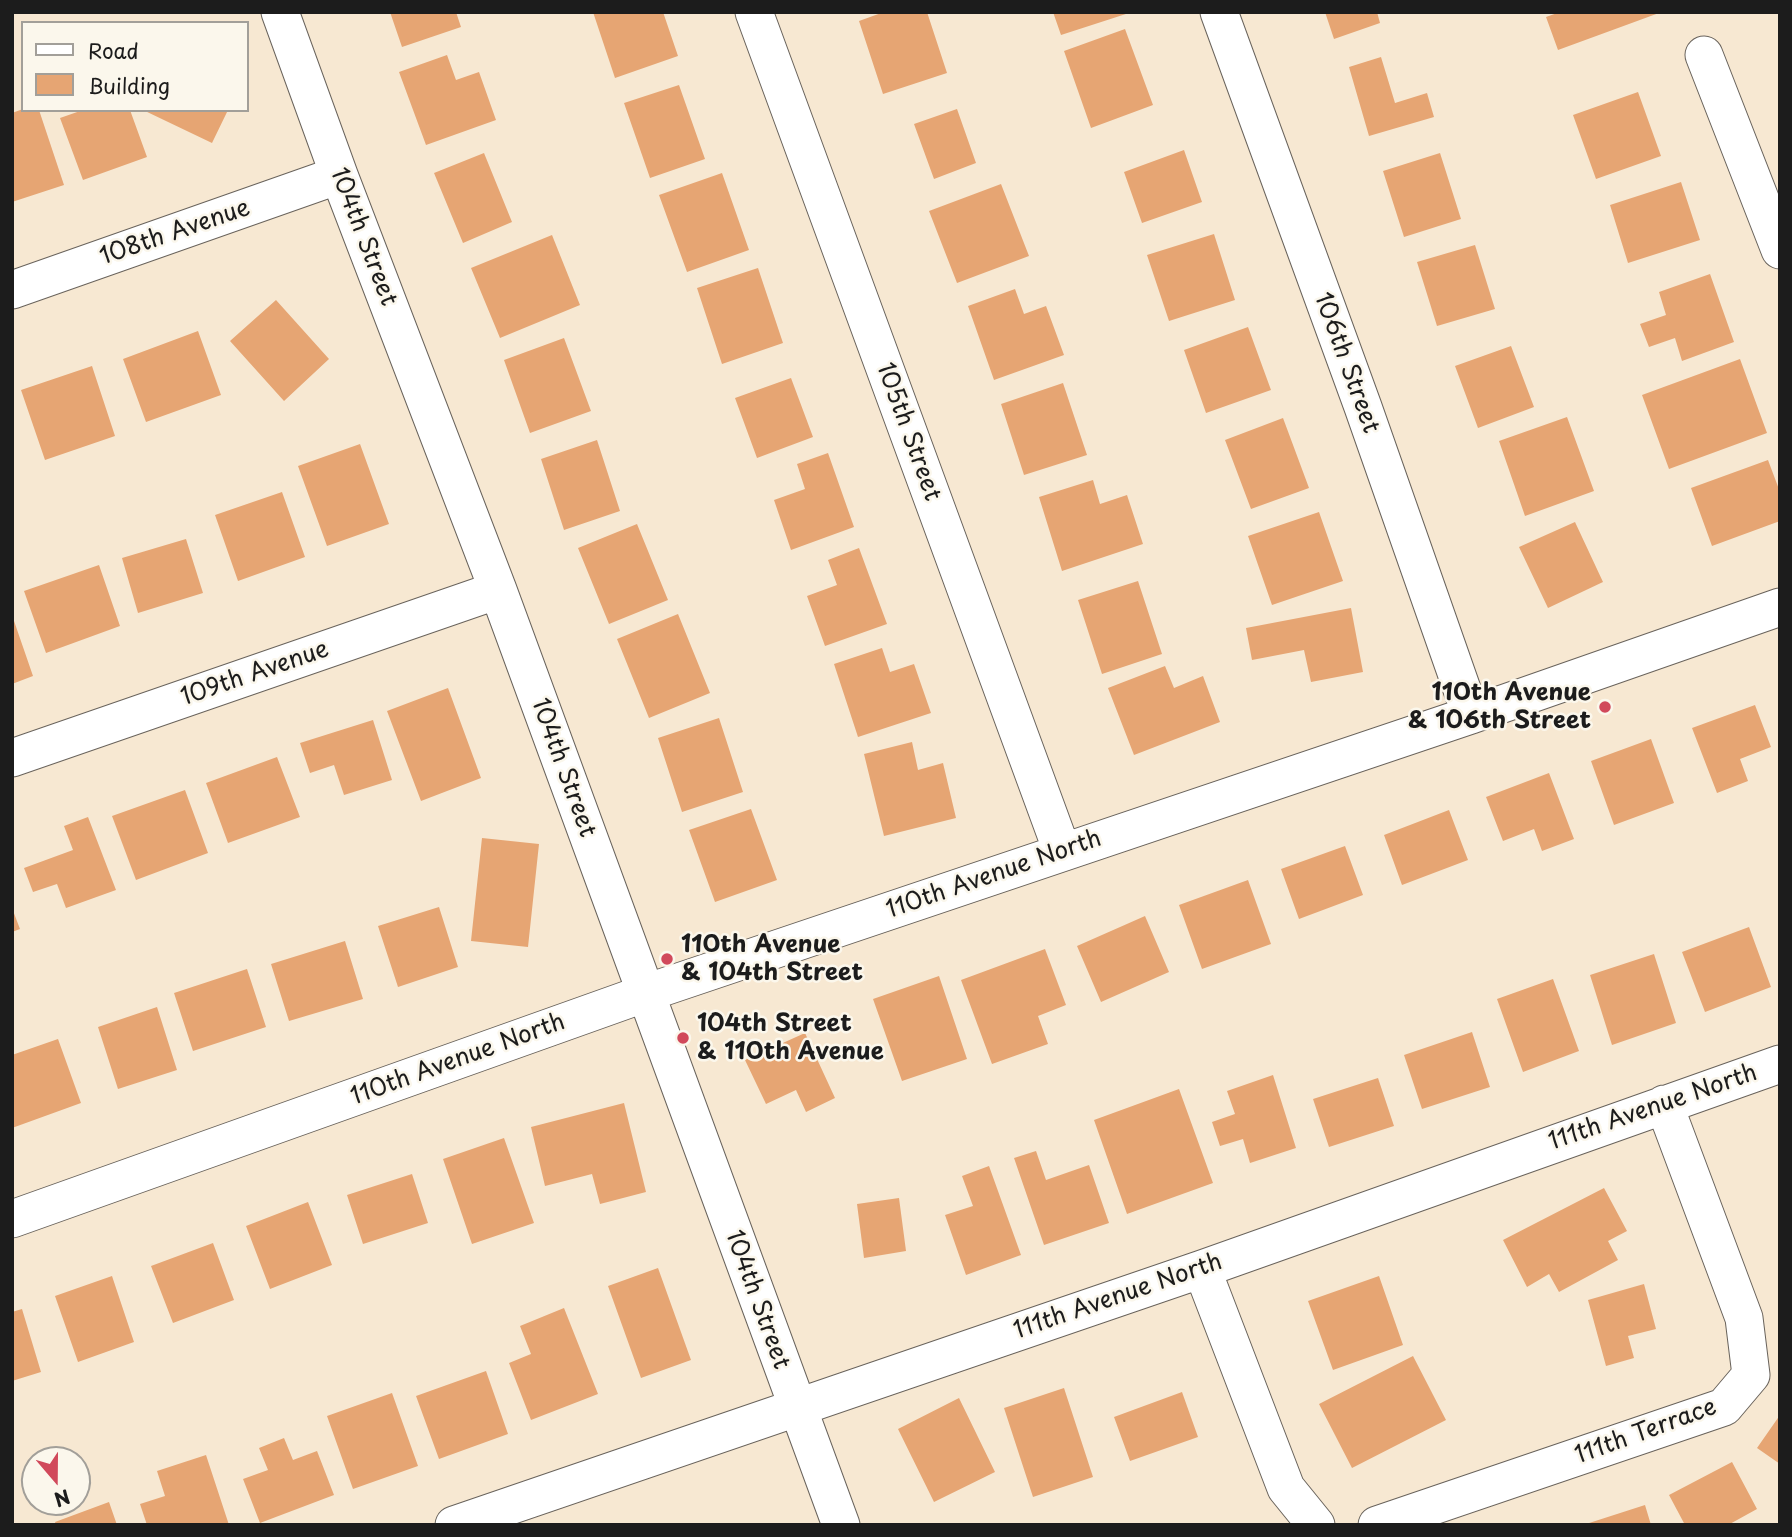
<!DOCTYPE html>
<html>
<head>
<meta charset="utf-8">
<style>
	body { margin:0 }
	#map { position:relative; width:1792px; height:1537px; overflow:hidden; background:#f7e8d2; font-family:"Playpen Sans",sans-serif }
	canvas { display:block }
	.frame { position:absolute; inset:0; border:14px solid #1c1c1c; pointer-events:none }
	.legend { position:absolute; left:21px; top:21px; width:228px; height:91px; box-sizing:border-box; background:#fbf7ec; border:2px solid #a29f99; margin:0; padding:9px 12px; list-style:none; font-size:21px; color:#1c1c1c }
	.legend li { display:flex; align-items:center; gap:14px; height:35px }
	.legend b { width:35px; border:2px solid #a29f99 }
	.north { position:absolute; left:21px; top:1446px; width:70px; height:70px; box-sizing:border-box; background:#fbf7ec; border:2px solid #a29f99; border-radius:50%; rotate:160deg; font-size:19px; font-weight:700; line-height:28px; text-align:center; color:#1c1c1c }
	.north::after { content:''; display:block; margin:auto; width:24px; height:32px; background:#d1495b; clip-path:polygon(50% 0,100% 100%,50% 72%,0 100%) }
</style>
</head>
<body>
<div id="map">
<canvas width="1792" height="1537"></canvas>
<div class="frame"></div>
<ul class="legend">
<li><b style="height:9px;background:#fff"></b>Road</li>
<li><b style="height:19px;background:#e6a573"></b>Building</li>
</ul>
<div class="north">N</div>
</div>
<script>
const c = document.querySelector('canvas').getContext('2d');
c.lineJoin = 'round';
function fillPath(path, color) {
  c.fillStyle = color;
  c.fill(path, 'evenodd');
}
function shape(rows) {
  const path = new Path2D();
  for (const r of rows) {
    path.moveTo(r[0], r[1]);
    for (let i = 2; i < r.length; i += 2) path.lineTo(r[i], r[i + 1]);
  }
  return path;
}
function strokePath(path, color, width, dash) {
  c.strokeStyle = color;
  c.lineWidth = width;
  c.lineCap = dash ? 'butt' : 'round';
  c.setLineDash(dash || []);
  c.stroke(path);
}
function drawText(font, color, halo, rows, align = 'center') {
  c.font = font + ' "Playpen Sans",sans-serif';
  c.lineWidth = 5;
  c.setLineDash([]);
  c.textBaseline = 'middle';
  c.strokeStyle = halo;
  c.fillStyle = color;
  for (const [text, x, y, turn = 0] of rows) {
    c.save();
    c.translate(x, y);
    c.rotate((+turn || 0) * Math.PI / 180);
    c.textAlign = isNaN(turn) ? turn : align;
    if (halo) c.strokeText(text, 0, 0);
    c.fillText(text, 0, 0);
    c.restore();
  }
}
fillPath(shape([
	[390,12,456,12,461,27,402,47],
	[593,12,663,12,678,56,615,78],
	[884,12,927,12,947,73,883,94,859,21],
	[1053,12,1129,12,1129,13,1061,35],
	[1325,12,1377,12,1380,23,1334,39],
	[1560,12,1659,12,1659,13,1558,50,1546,17],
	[1125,29,1153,105,1091,128,1064,51],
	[447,55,456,80,479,72,496,120,426,145,399,72],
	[1381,57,1395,103,1427,93,1434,117,1369,136,1349,67],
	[679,85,705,159,650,178,624,103],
	[1638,92,1661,156,1596,179,1573,115],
	[23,109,39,110,64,185,12,202,12,113],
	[957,109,976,163,934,179,914,124],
	[83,110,130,110,147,157,83,180,60,118],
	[143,110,228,110,212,143],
	[1184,150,1202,202,1142,223,1124,172],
	[484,153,512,222,463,243,434,173],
	[1440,153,1461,219,1404,237,1383,171],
	[722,173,749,250,687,272,659,195],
	[1681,182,1700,240,1628,263,1610,205],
	[1001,184,1029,256,957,283,929,211],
	[1214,234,1235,300,1169,321,1147,255],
	[552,235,580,305,500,338,471,268],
	[1475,245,1495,309,1437,326,1417,262],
	[758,268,783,343,722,364,697,288],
	[1710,274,1734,342,1682,361,1675,338,1649,347,1640,324,1666,315,1659,292],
	[1015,289,1024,314,1046,306,1064,355,994,380,968,306],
	[276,300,329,359,284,401,230,341],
	[1248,327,1271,390,1206,413,1184,350],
	[198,331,221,395,146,422,123,359],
	[564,338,591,411,530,433,504,360],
	[1511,346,1534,407,1478,428,1455,366],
	[1740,359,1767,433,1669,469,1642,395],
	[92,366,115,436,45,460,21,390],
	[791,378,813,437,757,458,735,398],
	[1063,383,1087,455,1024,475,1001,404],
	[1567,417,1594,491,1525,516,1499,441],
	[1283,418,1309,488,1251,509,1225,440],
	[597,440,620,511,564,530,541,459],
	[360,444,389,524,327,546,298,466],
	[828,453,854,527,791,550,774,500,805,489,797,464],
	[1768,460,1780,492,1780,521,1712,546,1691,488],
	[1093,480,1100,504,1127,495,1143,544,1062,571,1039,497],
	[282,492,305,557,238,581,215,515],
	[1319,512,1343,581,1272,605,1248,536],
	[1575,522,1603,582,1548,608,1519,547],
	[637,524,668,600,609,624,578,548],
	[186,539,203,593,138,613,122,558],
	[859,548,887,624,825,646,807,596,837,585,828,560],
	[99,565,120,626,46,653,24,591],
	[1138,581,1162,654,1102,674,1078,600],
	[1351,608,1363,672,1311,682,1304,650,1252,660,1246,628],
	[678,614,710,693,649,718,617,639],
	[13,618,33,676,12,684,12,619],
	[882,648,890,672,914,664,931,713,858,737,834,664],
	[1165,666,1174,688,1203,676,1220,722,1134,755,1108,688],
	[448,688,481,778,421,801,387,711],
	[1755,705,1771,747,1740,759,1748,781,1717,793,1692,728],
	[719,718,743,792,682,812,658,738],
	[373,720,392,780,344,795,334,765,310,773,300,743],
	[1651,739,1674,803,1614,825,1591,761],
	[912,742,918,770,943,763,956,818,884,836,864,754],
	[277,757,300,817,228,843,206,783],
	[1549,773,1574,839,1542,851,1534,829,1503,841,1486,797],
	[185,790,208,853,136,880,112,816],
	[751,809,777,880,715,902,689,830],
	[1449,810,1468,860,1402,885,1384,835],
	[88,817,116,890,66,908,57,884,33,892,24,868,73,850,64,826],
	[482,838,539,844,528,947,471,941],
	[1345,846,1363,895,1299,919,1281,869],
	[1248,880,1271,944,1202,969,1179,905],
	[439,907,458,967,398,987,378,926],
	[12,908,20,929,12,932],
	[1145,916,1169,972,1101,1002,1077,946],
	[1749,927,1771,987,1705,1012,1682,952],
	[345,941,363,999,289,1021,271,964],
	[1045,949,1066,1005,1038,1016,1048,1044,992,1064,961,980],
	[1654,954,1676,1023,1612,1045,1590,975],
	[247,969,266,1027,193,1051,174,993],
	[939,976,967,1059,902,1081,873,999],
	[1553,979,1579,1051,1523,1072,1497,999],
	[157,1007,177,1070,118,1089,98,1027],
	[1472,1032,1490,1087,1422,1109,1404,1055],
	[805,1033,835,1098,806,1112,796,1090,766,1104,745,1060],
	[58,1039,81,1103,12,1128,12,1055],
	[1273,1075,1296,1148,1250,1163,1243,1139,1220,1146,1212,1122,1235,1114,1227,1091],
	[1378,1078,1394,1126,1329,1147,1313,1099],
	[1179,1089,1213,1183,1127,1214,1094,1120],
	[624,1103,646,1192,600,1204,592,1174,545,1186,531,1127],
	[504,1138,534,1223,472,1244,443,1159],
	[1036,1151,1046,1180,1089,1165,1109,1223,1044,1245,1014,1158],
	[989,1166,1021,1255,966,1275,945,1215,973,1206,962,1176],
	[412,1174,428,1223,363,1244,347,1195],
	[1604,1188,1627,1231,1608,1241,1618,1260,1559,1292,1549,1274,1527,1287,1503,1240],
	[899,1198,906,1251,864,1258,857,1204],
	[308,1202,332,1265,270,1289,246,1226],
	[213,1243,234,1300,173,1323,151,1266],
	[658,1268,691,1360,641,1378,608,1286],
	[112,1276,134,1342,78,1362,55,1296],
	[1379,1276,1403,1345,1333,1370,1308,1301],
	[1644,1284,1656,1329,1628,1336,1634,1358,1606,1366,1588,1300],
	[564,1308,598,1394,531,1420,509,1363,531,1354,520,1326],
	[22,1309,41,1372,12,1381,12,1312],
	[1413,1356,1446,1420,1352,1468,1319,1404],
	[486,1371,508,1434,439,1459,416,1396],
	[1064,1388,1093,1477,1033,1497,1004,1408],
	[1182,1392,1198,1437,1130,1461,1114,1417],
	[392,1393,418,1466,353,1489,327,1416],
	[959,1398,995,1472,934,1502,898,1429],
	[1780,1415,1780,1464,1757,1448],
	[284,1438,293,1460,317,1451,334,1495,260,1523,243,1479,268,1470,259,1448],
	[206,1455,229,1525,147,1525,140,1504,165,1496,157,1471],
	[1732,1462,1757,1509,1728,1525,1685,1525,1669,1495],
	[109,1502,117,1525,56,1525,55,1522],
	[1645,1505,1651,1525,1586,1525,1586,1524]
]), '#e6a573');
const street = shape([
	[280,12,339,175,498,590,841,1525],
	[754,12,1062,851],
	[1219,12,1363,407,1471,715],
	[1704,55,1780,250],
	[12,290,339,175],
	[12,758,498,590],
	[12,1219,646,993,1471,715,1780,607],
	[1202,1269,1286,1488,1316,1525],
	[454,1525,1202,1269,1780,1064],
	[1377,1525,1724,1407,1751,1375,1744,1318,1664,1104]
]);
strokePath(street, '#69635c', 39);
strokePath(street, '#fff', 37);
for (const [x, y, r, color] of [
	[1605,707,7,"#d1495b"],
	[667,959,7,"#d1495b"],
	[683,1038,7,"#d1495b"]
]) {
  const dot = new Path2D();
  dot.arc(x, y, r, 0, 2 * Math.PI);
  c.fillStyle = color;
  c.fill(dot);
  strokePath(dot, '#fbf7ec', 2.5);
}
drawText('24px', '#1c1c1c', '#fbf7ec', [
	["108th Avenue",175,233,-19],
	["104th Street",363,237,69],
	["106th Street",1346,363,70],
	["105th Street",908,432,70],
	["109th Avenue",255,674,-19],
	["104th Street",563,768,70],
	["110th Avenue North",994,875,-19],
	["110th Avenue North",458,1060,-20],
	["111th Avenue North",1653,1108,-19],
	["111th Avenue North",1118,1297,-19],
	["104th Street",757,1300,70],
	["111th Terrace",1646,1432,-20]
]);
drawText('bold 24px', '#1c1c1c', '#fbf7ec', [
	["110th Avenue",1591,693,"right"],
	["& 106th Street",1591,721,"right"],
	["110th Avenue",681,945],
	["& 104th Street",681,973],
	["104th Street",697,1024],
	["& 110th Avenue",697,1052]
], 'left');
</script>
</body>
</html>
